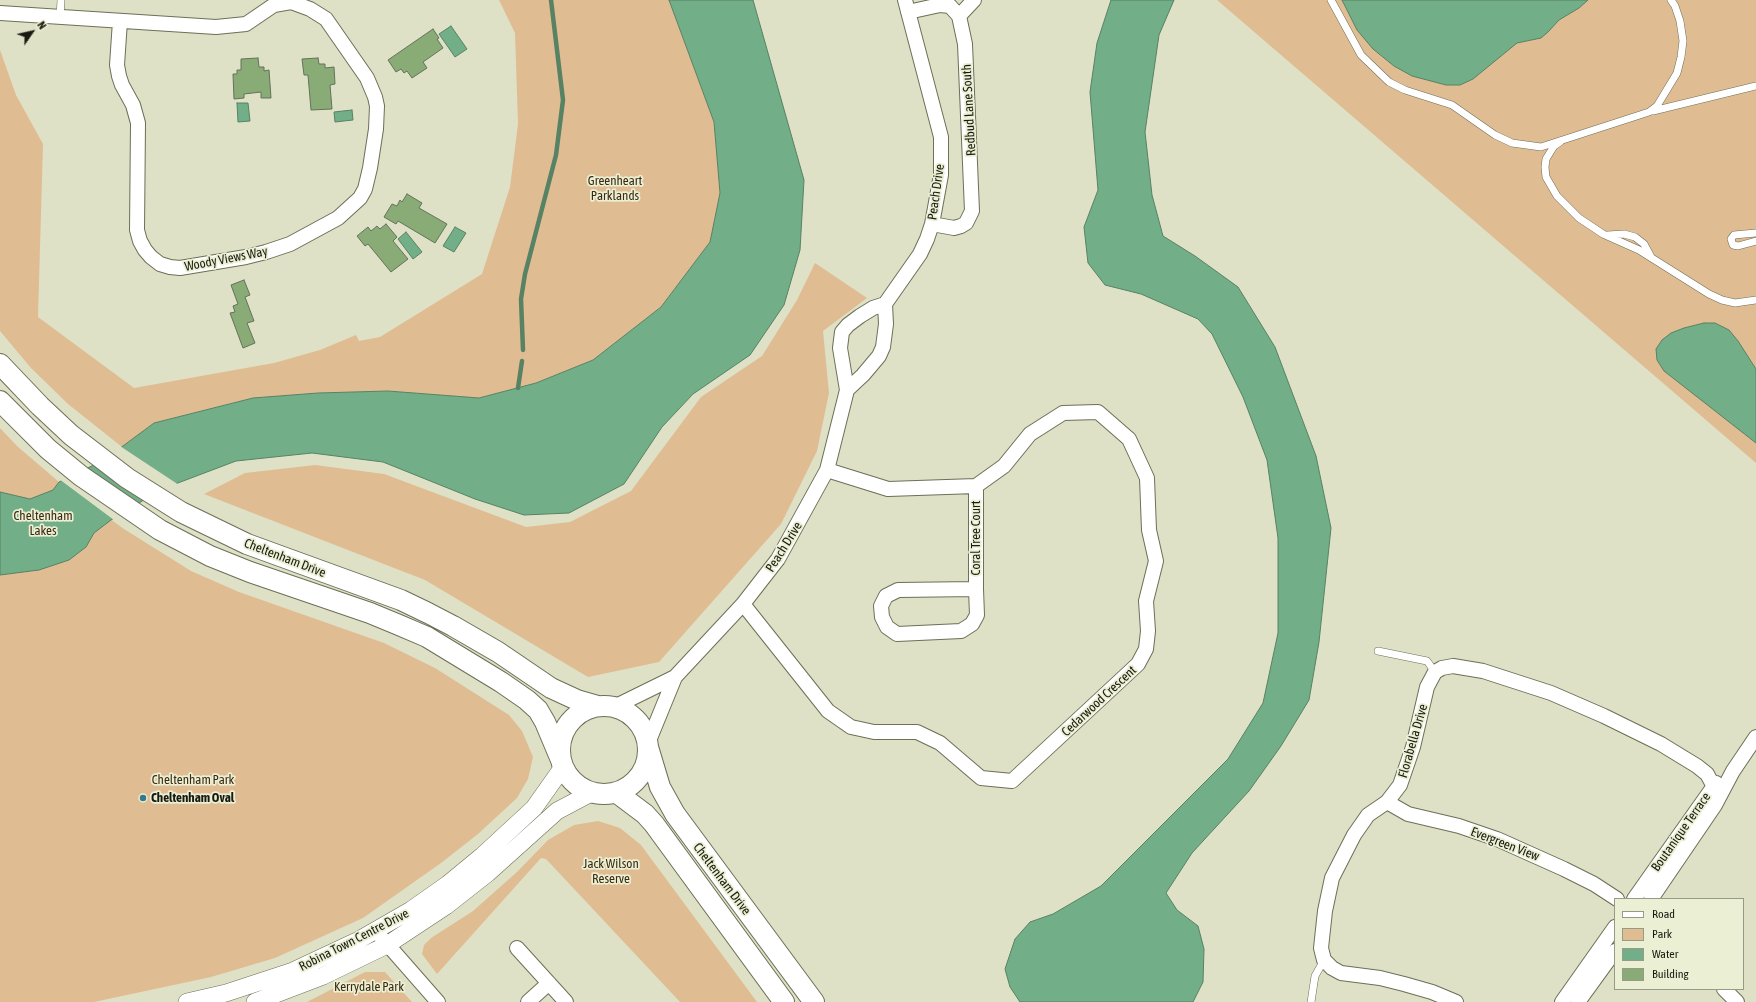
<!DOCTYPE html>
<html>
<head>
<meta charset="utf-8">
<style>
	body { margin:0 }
	#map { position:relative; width:1756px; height:1002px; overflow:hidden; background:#dee1c6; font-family:"Asap Condensed",sans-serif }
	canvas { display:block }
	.legend { position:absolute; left:1614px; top:898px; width:130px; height:92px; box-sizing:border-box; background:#ebefd3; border:1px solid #979a85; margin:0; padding:5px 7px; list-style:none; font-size:12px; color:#191a11 }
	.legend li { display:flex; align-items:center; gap:8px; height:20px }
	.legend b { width:20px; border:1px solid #979a85 }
	.north { position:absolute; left:12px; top:12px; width:40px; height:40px; -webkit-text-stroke:3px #ebefd3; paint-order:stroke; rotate:56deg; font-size:11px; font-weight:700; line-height:16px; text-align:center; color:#191a11 }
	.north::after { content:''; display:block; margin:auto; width:14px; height:18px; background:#191a11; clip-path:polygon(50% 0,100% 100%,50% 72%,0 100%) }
</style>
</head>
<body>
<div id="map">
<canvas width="1756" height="1002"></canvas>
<ul class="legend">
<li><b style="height:5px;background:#fff"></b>Road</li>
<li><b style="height:11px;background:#e0bc93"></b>Park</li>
<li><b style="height:11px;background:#72ae87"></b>Water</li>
<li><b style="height:11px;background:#89ab75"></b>Building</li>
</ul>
<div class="north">N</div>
</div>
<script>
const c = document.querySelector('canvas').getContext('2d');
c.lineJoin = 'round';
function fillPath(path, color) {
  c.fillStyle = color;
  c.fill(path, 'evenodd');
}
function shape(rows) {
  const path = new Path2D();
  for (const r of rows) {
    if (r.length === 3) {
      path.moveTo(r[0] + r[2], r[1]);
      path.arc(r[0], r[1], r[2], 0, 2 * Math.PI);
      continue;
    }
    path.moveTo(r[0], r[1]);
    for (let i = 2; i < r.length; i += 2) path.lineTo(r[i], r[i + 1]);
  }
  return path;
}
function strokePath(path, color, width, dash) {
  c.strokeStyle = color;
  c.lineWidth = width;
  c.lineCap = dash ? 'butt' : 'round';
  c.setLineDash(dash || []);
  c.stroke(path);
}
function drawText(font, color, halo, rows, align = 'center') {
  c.font = font + ' "Asap Condensed",sans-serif';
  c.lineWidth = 3.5;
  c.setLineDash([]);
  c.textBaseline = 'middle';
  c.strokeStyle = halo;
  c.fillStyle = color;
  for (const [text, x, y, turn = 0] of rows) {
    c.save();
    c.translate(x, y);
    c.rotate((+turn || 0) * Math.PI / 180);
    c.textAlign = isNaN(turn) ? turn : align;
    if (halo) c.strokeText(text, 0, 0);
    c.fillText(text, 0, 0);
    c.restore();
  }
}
fillPath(shape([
	[499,0,669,0,714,122,720,193,710,242,661,307,593,360,536,383,479,398,388,391,318,393,253,398,154,423,122,447,68,404,31,368,0,331,0,50,16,95,43,144,38,317,134,388,274,363,320,350,356,335,359,341,380,337,482,274,510,187,518,124,515,33],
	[1217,0,1756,0,1756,463],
	[815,263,867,298,823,331,829,393,817,451,781,524,659,662,588,677,425,580,204,494,245,473,315,465,384,474,526,527,570,522,631,491,701,397,762,356,797,300],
	[0,428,17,446,59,482,124,529,191,571,239,592,384,643,435,668,509,715,522,731,533,757,528,779,517,798,478,834,441,863,363,918,275,958,211,977,94,1002,0,1002],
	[598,821,620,828,641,845,757,1002,680,1002,546,859,541,858,437,974,422,954,424,945,431,938,473,911,517,872,548,840,574,825],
	[365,972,385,972,412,1002,307,1002]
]), '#e0bc93');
const water = shape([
	[669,0,753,0,804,180,800,250,784,305,750,355,693,394,662,427,624,484,569,513,524,515,475,499,383,462,312,453,236,461,162,489,111,520,94,533,86,547,69,560,39,570,0,575,0,492,30,499,53,490,59,482,104,460,154,423,253,398,318,393,388,391,479,398,536,383,593,360,661,307,710,242,720,193,714,122,669,0],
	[1111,0,1174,0,1159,35,1145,132,1152,195,1163,236,1195,256,1238,287,1275,347,1316,456,1331,528,1319,642,1309,700,1281,746,1249,791,1192,853,1166,893,1177,910,1198,926,1204,949,1203,982,1193,1002,1020,1002,1010,987,1005,969,1015,939,1030,922,1053,914,1101,886,1228,759,1263,703,1278,633,1278,538,1267,460,1243,397,1212,334,1198,319,1141,294,1105,285,1088,263,1084,227,1098,190,1090,92,1097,43,1111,0],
	[1342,0,1588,0,1579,8,1559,20,1548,32,1541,38,1517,43,1473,79,1460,85,1446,85,1412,76,1394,66,1373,49,1357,30,1342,0],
	[451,26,467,49,455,57,439,34,451,26],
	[237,103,248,103,250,121,238,122,237,103],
	[352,110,353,120,335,122,334,112,352,110],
	[455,227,466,233,454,252,443,246,455,227],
	[406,232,422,252,413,259,398,239,406,232],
	[1704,323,1715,323,1729,330,1738,341,1756,369,1756,443,1664,371,1657,360,1656,349,1662,340,1671,333,1684,328,1704,323]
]);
fillPath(water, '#72ae87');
strokePath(water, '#578264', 1);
fillPath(shape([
	[120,446,132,454,179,485,163,491,129,490,92,464,102,459],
	[85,467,140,505,114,520,59,479]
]), '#dee1c6');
strokePath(shape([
	[523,350,521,299,525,274,556,155,563,100,551,0],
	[518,388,522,361]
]), '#578264', 4.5);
const building = shape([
	[433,29,439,38,437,39,443,48,423,62,427,68,412,78,407,71,404,73,401,69,396,72,388,60,433,29],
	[258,58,259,67,264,67,264,71,269,70,271,98,261,98,261,92,244,94,244,98,234,99,233,74,237,74,237,70,241,70,241,59,258,58],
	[318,58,319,64,325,64,325,68,334,67,335,84,330,85,332,109,311,110,308,75,304,75,302,59,318,58],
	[407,194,422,203,419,208,447,224,435,243,398,221,396,224,384,217,392,204,397,206,400,200,402,202,407,194],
	[386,224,397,237,393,241,408,259,391,272,368,244,365,246,357,236,368,227,371,231,377,226,380,229,386,224],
	[244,280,250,295,245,297,254,321,247,323,255,343,243,348,230,313,235,312,233,306,238,304,231,285,244,280]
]);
fillPath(building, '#89ab75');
strokePath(building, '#64715c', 1);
const service = shape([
	[1331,0,1361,55,1389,82,1405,90,1452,105,1495,135,1512,143,1541,147,1649,112,1657,106,1677,73,1681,57,1683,41,1680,21,1675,6,1671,0],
	[60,17,61,0],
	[1653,111,1756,86],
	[1560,142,1554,146,1546,159,1545,167,1546,177,1557,196,1579,218,1603,234,1639,250,1709,294,1722,300,1735,303,1756,300],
	[1756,233,1734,235,1731,239,1733,245,1738,246,1756,241],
	[1608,235,1624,234,1635,237,1644,244,1651,257],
	[1378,651,1427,661,1435,672],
	[1311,1002,1315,976,1324,960]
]);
const minor = shape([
	[908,12,940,5,950,6,959,16,965,44,972,211,966,223,961,226,954,228,932,224],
	[0,13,216,27,246,24,274,5,291,2,310,9,326,19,367,78,375,97,377,106,376,129,370,168,365,189,360,198,338,218,290,244,266,252,246,257,180,268,170,267,160,264,151,257,145,250,140,241,137,230,138,123,133,105,122,85,119,76,117,65,120,21],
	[959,16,974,0],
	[847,390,863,375,879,356,883,347,886,324,885,304],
	[976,486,976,589,898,590,886,596,881,606,882,617,887,627,897,634,961,631,972,624,977,615,976,589],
	[743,604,828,711,851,727,874,732,917,732,940,743,981,778,1012,781,1138,664,1146,649,1148,631,1146,601,1156,561,1149,530,1147,478,1129,439,1098,412,1063,413,1030,434,1004,466,976,486,888,489,827,470],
	[614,707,675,677],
	[648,743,675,677,743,604,778,559,827,470,847,390,840,348,842,332,848,325,860,316,873,308,885,304,920,254,927,239,932,224,941,175,941,137,905,0],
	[1387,802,1408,814,1459,826,1497,839,1564,869,1594,884,1617,899],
	[1634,899,1716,783],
	[1651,899,1715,805,1733,771,1756,737],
	[381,937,438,1002],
	[517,948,566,1002],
	[1724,989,1737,1002],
	[528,1002,549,983],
	[1456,1002,1432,992,1404,984,1380,978,1341,973,1332,968,1324,960,1321,948,1325,911,1332,878,1354,835,1368,815,1387,802,1400,785,1413,747,1427,687,1435,672,1442,668,1453,666,1483,671,1551,693,1604,716,1661,744,1697,766,1707,774,1713,785,1715,805],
	[1562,1002,1615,927],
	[1578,1002,1615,951]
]);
const tertiary = shape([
	[187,1002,226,993,293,971,357,941,411,910,448,884,482,856,534,808,563,767],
	[255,1002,323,976,387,945,446,906,488,873,557,811,591,793]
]);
const secondary = shape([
	[0,364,40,406,71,435,127,478,181,512,247,544,401,600,428,613,453,626,498,652,551,688,577,700,598,706],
	[0,401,48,449,81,476,160,530,210,556,250,572,370,613,399,625,427,637,501,682,527,700,538,710,545,722,561,760],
	[604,750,44],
	[648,747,660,787,675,814,814,1002],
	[617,793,645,814,654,824,784,1002]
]);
strokePath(service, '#6d6f57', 8);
strokePath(minor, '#6d6f57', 16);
strokePath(tertiary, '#6d6f57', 18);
strokePath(secondary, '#6d6f57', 22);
strokePath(service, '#fff', 7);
strokePath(minor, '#fff', 14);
strokePath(tertiary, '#fff', 17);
strokePath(secondary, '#fff', 20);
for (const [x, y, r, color] of [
	[143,798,4,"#37788b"]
]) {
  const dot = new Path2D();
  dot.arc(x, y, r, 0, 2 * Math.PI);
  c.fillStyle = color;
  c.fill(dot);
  strokePath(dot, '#ebefd3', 1.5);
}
drawText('13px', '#191a11', '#ebefd3', [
	["Redbud Lane South",969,110,-93],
	["Peach Drive",936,192,-82],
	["Woody Views Way",226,259,-11],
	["Coral Tree Court",976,538,-90],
	["Peach Drive",784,547,-58],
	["Cheltenham Drive",285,558,21],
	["Cedarwood Crescent",1099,701,-43],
	["Florabella Drive",1413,741,-74],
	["Boutanique Terrace",1681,832,-55],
	["Evergreen View",1505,844,21],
	["Cheltenham Drive",722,879,53],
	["Robina Town Centre Drive",354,940,-27]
]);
drawText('13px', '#3c2912', '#ebefd3', [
	["Greenheart",615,181],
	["Parklands",615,196],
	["Cheltenham",43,516],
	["Lakes",43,531],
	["Cheltenham Park",193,780],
	["Jack Wilson",611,864],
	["Reserve",611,879],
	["Kerrydale Park",369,987]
]);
drawText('bold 13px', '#191a11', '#ebefd3', [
	["Cheltenham Oval",151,798]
], 'left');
</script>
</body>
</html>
